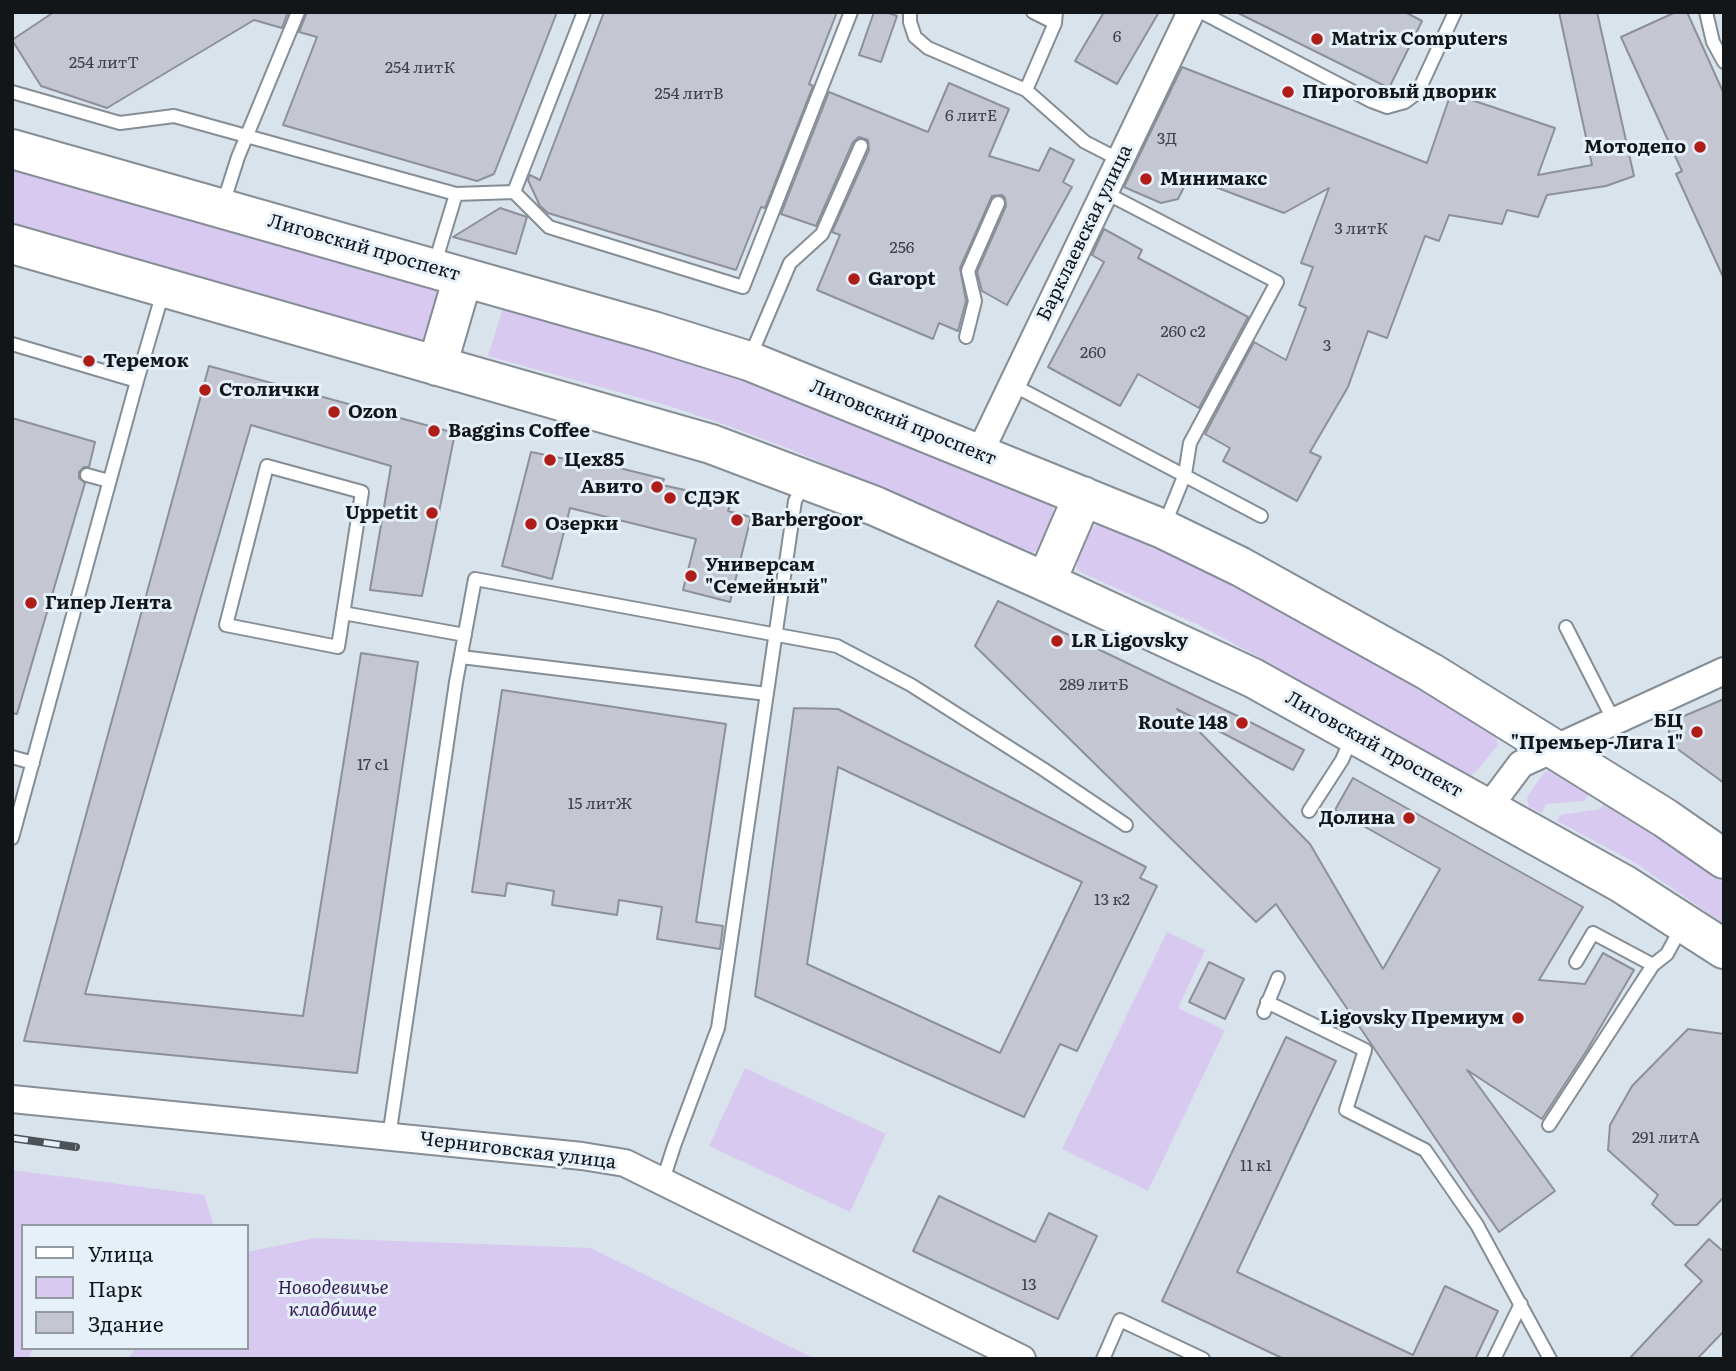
<!DOCTYPE html>
<html>
<head>
<meta charset="utf-8">
<style>
	body { margin:0 }
	#map { position:relative; width:1736px; height:1371px; overflow:hidden; background:#d9e3eb; font-family:Literata,serif }
	canvas { display:block }
	.frame { position:absolute; inset:0; border:14px solid #131619; pointer-events:none }
	.legend { position:absolute; left:21px; top:1224px; width:228px; height:126px; box-sizing:border-box; background:#e6f0f9; border:2px solid #92999f; margin:0; padding:9px 12px; list-style:none; font-size:21px; color:#131619 }
	.legend li { display:flex; align-items:center; gap:14px; height:35px }
	.legend b { width:35px; border:2px solid #92999f }
</style>
</head>
<body>
<div id="map">
<canvas width="1736" height="1371"></canvas>
<div class="frame"></div>
<ul class="legend">
<li><b style="height:9px;background:#fff"></b>Улица</li>
<li><b style="height:19px;background:#d8c9f1"></b>Парк</li>
<li><b style="height:19px;background:#c4c7d2"></b>Здание</li>
</ul>
</div>
<script>
const c = document.querySelector('canvas').getContext('2d');
c.lineJoin = 'round';
function fillPath(path, color) {
  c.fillStyle = color;
  c.fill(path, 'evenodd');
}
function shape(rows) {
  const path = new Path2D();
  for (const r of rows) {
    path.moveTo(r[0], r[1]);
    for (let i = 2; i < r.length; i += 2) path.lineTo(r[i], r[i + 1]);
  }
  return path;
}
function strokePath(path, color, width, dash) {
  c.strokeStyle = color;
  c.lineWidth = width;
  c.lineCap = dash ? 'butt' : 'round';
  c.setLineDash(dash || []);
  c.stroke(path);
}
function drawText(font, color, halo, rows, align = 'center') {
  c.font = font + ' Literata,serif';
  c.lineWidth = 6;
  c.setLineDash([]);
  c.textBaseline = 'middle';
  c.strokeStyle = halo;
  c.fillStyle = color;
  for (const [text, x, y, turn = 0] of rows) {
    c.save();
    c.translate(x, y);
    c.rotate((+turn || 0) * Math.PI / 180);
    c.textAlign = isNaN(turn) ? turn : align;
    if (halo) c.strokeText(text, 0, 0);
    c.fillText(text, 0, 0);
    c.restore();
  }
}
fillPath(shape([
	[12,169,445,290,427,347,12,228],
	[503,308,675,356,742,378,813,406,1048,503,1053,508,1053,515,1039,549,1033,553,790,449,723,424,666,405,488,356],
	[1100,524,1221,578,1297,618,1493,733,1497,739,1497,746,1476,772,1470,776,1464,776,1266,661,1199,625,1082,573,1077,569,1077,563,1091,528],
	[1550,769,1589,793,1584,801,1546,804,1542,813,1529,807,1527,797,1544,773],
	[1604,803,1724,883,1724,924,1634,862,1557,821,1560,815,1601,809],
	[1167,932,1205,950,1178,1008,1225,1030,1148,1191,1062,1149],
	[745,1068,886,1134,850,1212,709,1146],
	[12,1170,204,1195,214,1226,23,1226,23,1348,33,1348,28,1359,12,1359],
	[315,1238,591,1248,815,1359,128,1359,135,1348,247,1348,247,1252]
]), '#d8c9f1');
const building = shape([
	[54,12,288,12,282,28,254,20,107,108,41,86,12,40,54,12],
	[307,12,557,12,494,174,477,181,283,125,317,37,299,32,307,12],
	[604,12,837,12,809,84,813,86,765,208,761,207,736,270,548,213,540,206,528,180,530,175,540,180,604,12],
	[874,12,886,12,897,16,881,62,859,55,874,12],
	[1104,12,1159,12,1117,84,1075,61,1104,12],
	[1236,12,1405,12,1422,21,1389,88,1236,12],
	[1559,12,1597,12,1634,176,1606,186,1547,195,1538,217,1507,210,1502,224,1449,215,1439,241,1425,236,1387,338,1368,331,1348,387,1310,452,1321,457,1297,501,1223,461,1230,448,1205,434,1254,342,1286,360,1306,308,1299,305,1313,267,1301,263,1329,188,1284,213,1189,177,1178,199,1161,203,1124,187,1182,67,1427,163,1451,93,1555,128,1538,175,1592,165,1559,12],
	[1676,12,1687,12,1724,94,1724,279,1676,174,1682,171,1621,37,1676,12],
	[949,83,1009,109,989,156,1039,171,1050,148,1074,160,1063,182,1072,187,1007,305,982,291,977,272,1006,206,1005,198,1002,195,992,196,960,268,966,301,958,331,939,323,933,339,817,290,840,235,832,232,869,150,868,140,859,137,853,142,816,226,781,214,829,92,928,132,949,83],
	[500,208,527,217,516,254,453,237,500,208],
	[1104,229,1142,250,1138,258,1248,317,1199,408,1138,374,1120,406,1048,367,1104,262,1092,255,1104,229],
	[209,366,455,433,422,596,370,590,391,466,251,425,85,994,303,1016,361,653,418,662,357,1073,24,1041,209,366],
	[12,418,95,442,89,467,84,467,79,472,79,478,85,483,17,714,12,713,12,418],
	[531,452,590,464,591,461,664,479,662,485,685,490,683,495,730,506,728,511,751,517,730,602,683,590,696,539,570,508,552,579,502,566,531,452],
	[998,601,1254,724,1304,750,1293,770,1177,709,1310,844,1383,969,1440,869,1335,810,1353,778,1583,907,1539,980,1585,984,1603,953,1634,970,1587,1050,1542,1119,1467,1070,1555,1191,1499,1232,1276,904,1256,922,975,646,998,601],
	[502,690,726,724,696,922,723,926,720,949,657,939,662,907,619,900,617,915,552,905,554,891,507,883,505,896,472,892,502,690],
	[1724,699,1724,783,1668,742,1670,722,1724,699],
	[794,708,838,709,1146,867,1140,878,1157,886,1077,1051,1060,1044,1024,1117,755,996,794,708],
	[838,767,1082,882,1000,1053,807,964,838,767],
	[1209,962,1244,979,1225,1019,1189,1002,1209,962],
	[1688,1029,1724,1034,1724,1197,1697,1225,1675,1225,1652,1204,1658,1195,1608,1150,1610,1125,1632,1086,1688,1029],
	[1286,1037,1336,1061,1237,1272,1413,1355,1445,1286,1498,1311,1475,1359,1284,1359,1162,1301,1286,1037],
	[939,1196,1035,1242,1049,1213,1097,1236,1058,1319,913,1251,939,1196],
	[1709,1239,1724,1252,1724,1331,1697,1359,1629,1359,1702,1281,1685,1265,1709,1239]
]);
fillPath(building, '#c4c7d2');
strokePath(building, '#8d909a', 2);
const service = shape([
	[910,12,910,22,915,37,928,48,1026,90,1085,142,1120,160],
	[1033,12,1055,23],
	[1201,12,1371,101,1387,107,1405,102,1418,92,1455,12],
	[1706,12,1713,42,1724,62],
	[1026,90,1055,23,1056,12],
	[12,92,120,123,174,116,456,194,435,263],
	[514,192,549,227,743,287,851,12],
	[1104,192,1277,282,1190,443,1185,474,1164,526],
	[456,194,514,192,584,12],
	[223,204,238,157,298,12],
	[966,337,975,301,968,271,998,203],
	[12,344,137,381],
	[750,357,790,263,822,234,861,146],
	[1011,384,1261,516],
	[267,466,362,492,338,647,226,625,267,466],
	[87,475,109,481],
	[343,613,465,635],
	[1566,627,1614,721],
	[461,657,767,694],
	[12,757,33,763],
	[1309,811,1342,760,1351,739],
	[12,838,137,381,163,292],
	[1576,962,1593,933,1653,965],
	[1267,1002,1365,1050,1346,1110,1425,1150,1477,1225,1550,1359],
	[1264,1012,1278,978],
	[1549,1125,1653,965,1667,954,1682,926],
	[389,1137,456,682,475,579,837,646,911,685,1043,769,1126,825],
	[663,1180,674,1146,718,1028,795,501,804,484],
	[1103,1359,1120,1320,1203,1359],
	[1494,1359,1521,1304]
]);
const minor = shape([
	[979,454,1191,12],
	[1488,808,1521,764,1724,671],
	[12,1099,582,1156,625,1163,1022,1359]
]);
const primary = shape([
	[12,149,653,331,749,361,1163,529,1241,567,1430,672,1665,818,1724,859],
	[12,244,711,444,875,506,1046,582,1253,678,1623,884,1724,949],
	[437,366,463,277],
	[1046,582,1083,496]
]);
strokePath(service, '#858e96', 16);
strokePath(minor, '#858e96', 30);
strokePath(primary, '#858e96', 42);
strokePath(service, '#fff', 12);
strokePath(minor, '#fff', 26);
strokePath(primary, '#fff', 38);
const rail = shape([
	[12,1138,76,1147]
]);
strokePath(rail, '#4d5257', 8);
strokePath(rail, '#e6f0f9', 5, [16]);
for (const [x, y, r, color] of [
	[1317,39,7,"#ae1d17"],
	[1288,92,7,"#ae1d17"],
	[1700,147,7,"#ae1d17"],
	[1146,179,7,"#ae1d17"],
	[854,279,7,"#ae1d17"],
	[89,361,7,"#ae1d17"],
	[205,390,7,"#ae1d17"],
	[334,412,7,"#ae1d17"],
	[434,431,7,"#ae1d17"],
	[550,460,7,"#ae1d17"],
	[657,487,7,"#ae1d17"],
	[670,498,7,"#ae1d17"],
	[432,513,7,"#ae1d17"],
	[737,520,7,"#ae1d17"],
	[531,524,7,"#ae1d17"],
	[691,576,7,"#ae1d17"],
	[31,603,7,"#ae1d17"],
	[1057,641,7,"#ae1d17"],
	[1242,723,7,"#ae1d17"],
	[1697,732,7,"#ae1d17"],
	[1409,818,7,"#ae1d17"],
	[1518,1018,7,"#ae1d17"]
]) {
  const dot = new Path2D();
  dot.arc(x, y, r, 0, 2 * Math.PI);
  c.fillStyle = color;
  c.fill(dot);
  strokePath(dot, '#e6f0f9', 2.5);
}
drawText('16px', '#3f4247', null, [
	["6",1117,37],
	["254 литТ",104,63],
	["254 литК",420,68],
	["254 литВ",689,94],
	["6 литЕ",971,116],
	["3Д",1167,139],
	["3 литК",1361,229],
	["256",902,248],
	["260 с2",1183,332],
	["3",1327,346],
	["260",1093,353],
	["289 литБ",1094,685],
	["17 с1",373,765],
	["15 литЖ",600,804],
	["13 к2",1112,900],
	["291 литА",1666,1138],
	["11 к1",1256,1166],
	["13",1029,1285]
]);
drawText('bold 19px', '#131619', '#e6f0f9', [
	["Matrix Computers",1331,39],
	["Пироговый дворик",1302,92],
	["Мотодепо",1686,147,"right"],
	["Минимакс",1160,179],
	["Garopt",868,279],
	["Теремок",103,361],
	["Столички",219,390],
	["Ozon",348,412],
	["Baggins Coffee",448,431],
	["Цех85",564,460],
	["Авито",643,487,"right"],
	["СДЭК",684,498],
	["Uppetit",418,513,"right"],
	["Barbergoor",751,520],
	["Озерки",545,524],
	["Универсам",705,565],
	["\"Семейный\"",705,587],
	["Гипер Лента",45,603],
	["LR Ligovsky",1071,641],
	["БЦ",1683,721,"right"],
	["\"Премьер-Лига 1\"",1683,743,"right"],
	["Route 148",1228,723,"right"],
	["Долина",1395,818,"right"],
	["Ligovsky Премиум",1504,1018,"right"]
], 'left');
drawText('19px', '#131619', '#e6f0f9', [
	["Барклаевская улица",1085,233,-64],
	["Лиговский проспект",364,248,16],
	["Лиговский проспект",903,423,22],
	["Лиговский проспект",1374,745,29],
	["Черниговская улица",518,1151,7]
]);
drawText('italic 19px', '#381c57', '#e6f0f9', [
	["Новодевичье",333,1288],
	["кладбище",333,1310]
]);
</script>
</body>
</html>
